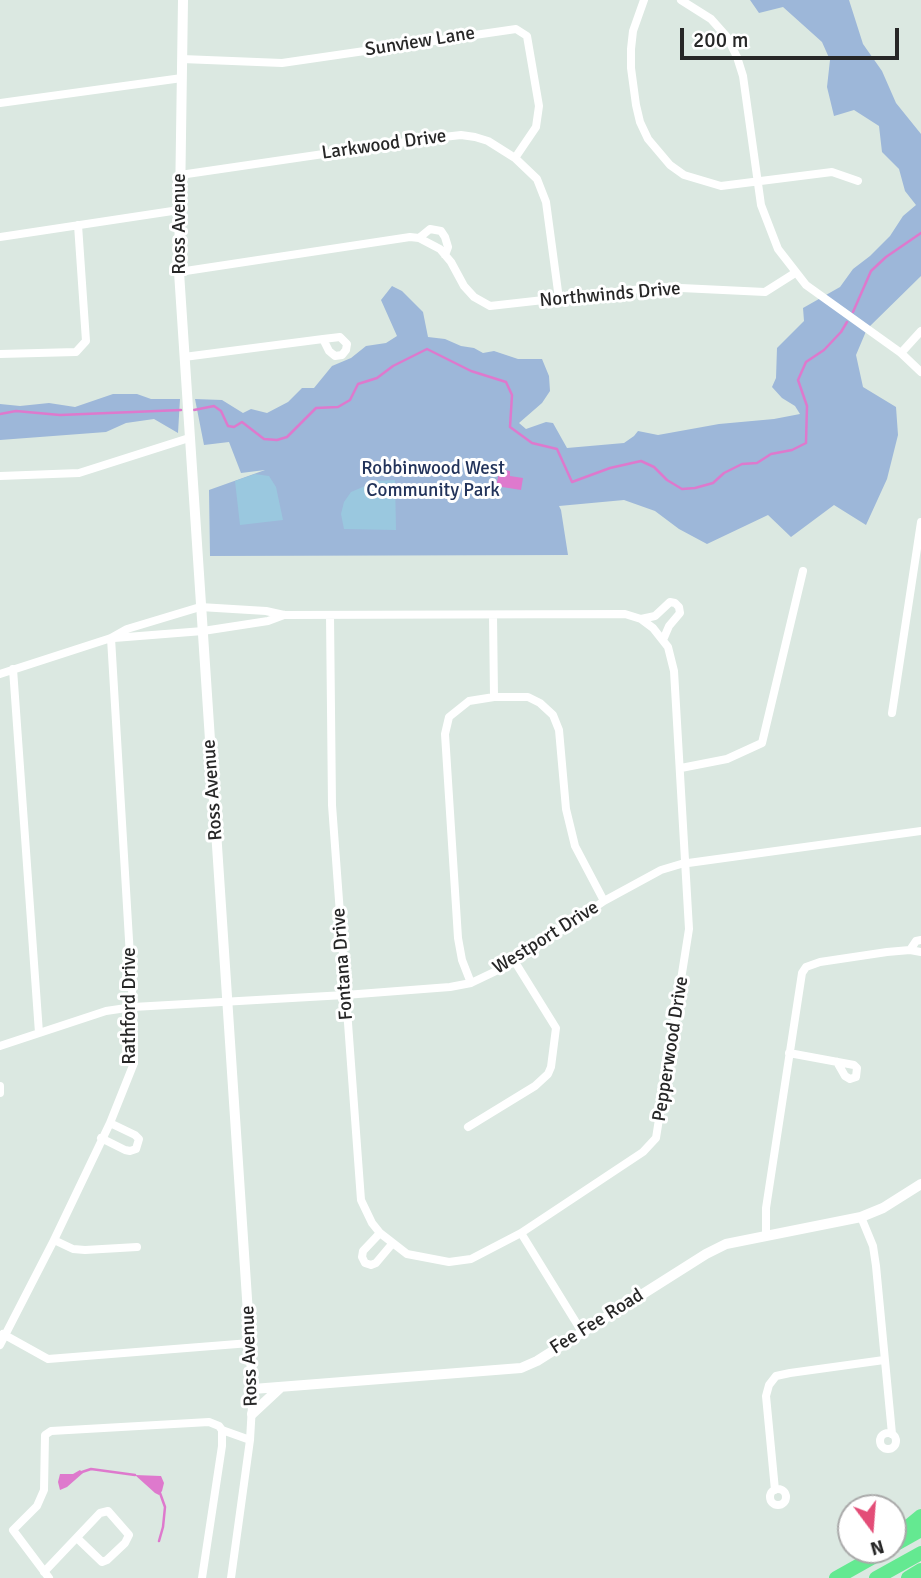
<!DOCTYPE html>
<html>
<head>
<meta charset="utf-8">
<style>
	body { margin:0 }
	#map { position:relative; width:921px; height:1578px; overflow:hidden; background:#dbe8e1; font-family:Signika,sans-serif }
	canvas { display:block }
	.north { position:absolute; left:837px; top:1494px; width:70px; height:70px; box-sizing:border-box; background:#fff; border:2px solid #a9a9a9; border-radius:50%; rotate:164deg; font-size:19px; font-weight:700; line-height:28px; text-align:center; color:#272727 }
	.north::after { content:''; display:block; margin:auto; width:24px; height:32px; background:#e34d77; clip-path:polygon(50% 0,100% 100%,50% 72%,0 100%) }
	.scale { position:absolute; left:680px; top:28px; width:219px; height:32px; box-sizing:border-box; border:4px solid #272727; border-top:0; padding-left:9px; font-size:21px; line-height:24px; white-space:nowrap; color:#272727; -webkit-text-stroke:5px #fff; paint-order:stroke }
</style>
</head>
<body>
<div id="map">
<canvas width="921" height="1578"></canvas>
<div class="north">N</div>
<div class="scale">200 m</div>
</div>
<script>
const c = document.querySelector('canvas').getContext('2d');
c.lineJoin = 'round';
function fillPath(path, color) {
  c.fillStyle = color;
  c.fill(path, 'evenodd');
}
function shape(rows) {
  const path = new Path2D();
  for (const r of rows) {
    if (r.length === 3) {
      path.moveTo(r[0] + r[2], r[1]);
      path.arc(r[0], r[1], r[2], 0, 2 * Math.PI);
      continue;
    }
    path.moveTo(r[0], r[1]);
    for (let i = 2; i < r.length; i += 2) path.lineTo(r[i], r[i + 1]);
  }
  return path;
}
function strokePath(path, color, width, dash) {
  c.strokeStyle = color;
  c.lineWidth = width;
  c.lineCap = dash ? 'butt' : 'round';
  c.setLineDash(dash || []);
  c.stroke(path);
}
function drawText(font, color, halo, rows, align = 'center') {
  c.font = font + ' Signika,sans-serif';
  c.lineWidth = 6;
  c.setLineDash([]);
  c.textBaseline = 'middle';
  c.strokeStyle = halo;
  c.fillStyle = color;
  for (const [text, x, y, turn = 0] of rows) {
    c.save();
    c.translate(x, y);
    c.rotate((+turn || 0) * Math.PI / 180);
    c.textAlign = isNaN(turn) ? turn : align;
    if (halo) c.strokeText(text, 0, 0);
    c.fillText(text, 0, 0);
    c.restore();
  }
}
fillPath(shape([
	[750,0,849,0,863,44,882,71,896,103,921,134,921,276,867,329,856,355,863,387,896,407,898,435,887,479,866,525,834,505,791,537,768,515,707,544,679,529,655,511,624,500,559,506,561,510,568,555,210,556,209,490,265,470,241,473,229,442,204,445,195,399,222,400,243,413,251,409,267,413,288,402,302,388,314,388,332,366,351,358,366,346,386,343,397,336,381,300,392,286,402,291,423,312,428,337,445,339,461,346,474,348,483,353,494,351,518,359,542,359,549,376,550,391,542,403,519,423,526,429,546,422,553,423,567,448,624,443,634,436,638,431,658,435,719,424,774,419,800,414,795,406,782,398,772,387,776,378,777,348,804,321,803,308,840,287,853,269,870,256,890,236,903,216,916,205,905,191,899,169,882,152,879,126,854,110,834,116,827,87,830,60,822,42,783,7,759,13],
	[113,394,137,394,151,399,180,399,178,433,154,419,126,423,106,432,0,440,0,404,20,406,49,403,75,407]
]), '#9db7d9');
fillPath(shape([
	[255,474,269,476,276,487,283,520,240,525,235,481],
	[395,480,396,530,344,529,341,514,344,502,351,492,377,481]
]), '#9ac8df');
fillPath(shape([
	[500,469,510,471,510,476,523,478,521,490,496,486],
	[80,1470,83,1473,67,1487,60,1490,58,1482,60,1474,73,1474],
	[135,1475,161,1476,164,1483,162,1491,159,1495,155,1493]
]), '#de79cd');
strokePath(shape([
	[853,312,871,271,886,257,921,233],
	[194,410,214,406,221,411,228,426,234,427,242,422,264,439,277,440,287,437,316,408,338,407,350,400,358,384,377,378,393,366,427,349,471,371,506,382,512,395,510,427,532,443,557,449,572,482,610,468,641,461,654,467,667,480,682,489,695,488,713,483,724,473,742,464,757,463,771,454,792,450,806,443,807,406,798,380,806,362,824,350,841,332,847,322],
	[0,414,16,411,60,415,181,410],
	[82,1472,91,1469,135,1475],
	[159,1541,163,1527,165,1507,160,1493]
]), '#de79cd', 2.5);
strokePath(shape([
	[644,0,633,31,631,49,631,68,636,105,640,122,648,139,670,165,684,175,721,186,832,172,858,181],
	[681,0,711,19,727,37,737,57,743,76,761,205,778,249,806,285,901,353,921,372],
	[182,59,282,63,516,29,527,36,539,106,536,127,515,158],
	[0,103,182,78],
	[180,175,426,139,461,135,475,137,488,141,515,158,537,179,546,202,559,299],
	[0,237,179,210],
	[419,238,430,229,441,231,445,237,448,247,445,255],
	[179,272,410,237,419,238,440,249,451,262,464,286,474,297,490,306,660,287,765,292,795,273],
	[901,353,921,331],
	[0,354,76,352,86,341,78,225],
	[184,357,323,339,329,351,335,356,342,355,346,350,347,344,340,337,323,339],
	[0,476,79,473,189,438],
	[493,615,494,697],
	[641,619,655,616,670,602,675,603,679,607,680,613,669,626,663,640],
	[114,638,203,631,268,621,284,615],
	[13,669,39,1033],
	[0,674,111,638,127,629,200,607,266,611,284,615,625,614,641,619,653,628,668,647,674,671,689,929,656,1138,643,1152,521,1233,471,1259,449,1262,407,1254,380,1233,372,1223,361,1200,332,805,330,615],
	[892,713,921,522],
	[681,768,727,759,762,743,803,571],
	[910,950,916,941,921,940],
	[471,983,462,960,458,938,445,734,449,717,469,701,494,697,528,697,540,703,553,715,559,730,566,809,575,846,604,901],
	[0,1046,106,1011,133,1007,345,995,450,987,471,983,515,962,604,901,661,870,681,864,921,831],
	[789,1053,854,1065,857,1068,856,1077,850,1079,845,1076,837,1062],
	[0,1086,0,1093],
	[468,1127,535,1086,548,1074,551,1067,556,1028,515,962],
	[101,1138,125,1150,130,1151,136,1149,139,1139,135,1135,110,1123],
	[861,1217,873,1246,876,1266,892,1434],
	[380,1233,363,1251,362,1257,365,1263,371,1265,376,1263,392,1244],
	[521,1233,582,1332],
	[766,1235,766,1208,802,973,806,967,820,962,887,952,910,950,921,952],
	[54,1240,73,1249,85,1250,137,1247],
	[3,1334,48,1359,250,1343],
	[0,1345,54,1240,110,1123,134,1063,133,1007,111,638],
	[222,1430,250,1440],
	[888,1441,8],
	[778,1497,8],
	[775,1490,766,1396,769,1385,776,1376,790,1373,884,1360],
	[44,1572,100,1513,108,1511,129,1535,125,1543,107,1560,102,1562,77,1538],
	[49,1578,13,1530,37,1506,44,1490,45,1435,51,1431,209,1422,219,1426,222,1430,222,1446,202,1578],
	[231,1578,250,1440,253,1389]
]), '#fff', 8);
strokePath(shape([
	[183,0,179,272,253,1389,521,1368,537,1361,706,1254,726,1244,861,1217,883,1208,921,1184],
	[252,1414,281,1387]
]), '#fff', 10);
strokePath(shape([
	[893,1539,921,1516],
	[898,1543,921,1530],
	[836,1578,886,1550],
	[876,1578,921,1553],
	[908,1578,921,1570]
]), '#64e991', 14);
drawText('19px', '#272727', '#fff', [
	["Sunview Lane",420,42,-9],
	["Larkwood Drive",384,145,-8],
	["Ross Avenue",180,224,-90],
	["Northwinds Drive",610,295,-5],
	["Ross Avenue",213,790,-94],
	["Westport Drive",546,938,-32],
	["Fontana Drive",343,964,-94],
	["Rathford Drive",130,1006,-90],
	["Pepperwood Drive",671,1049,-81],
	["Fee Fee Road",597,1322,-32],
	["Ross Avenue",250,1356,-92]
]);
drawText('19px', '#22335a', '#fff', [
	["Robbinwood West",433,469],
	["Community Park",433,491]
]);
</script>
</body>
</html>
